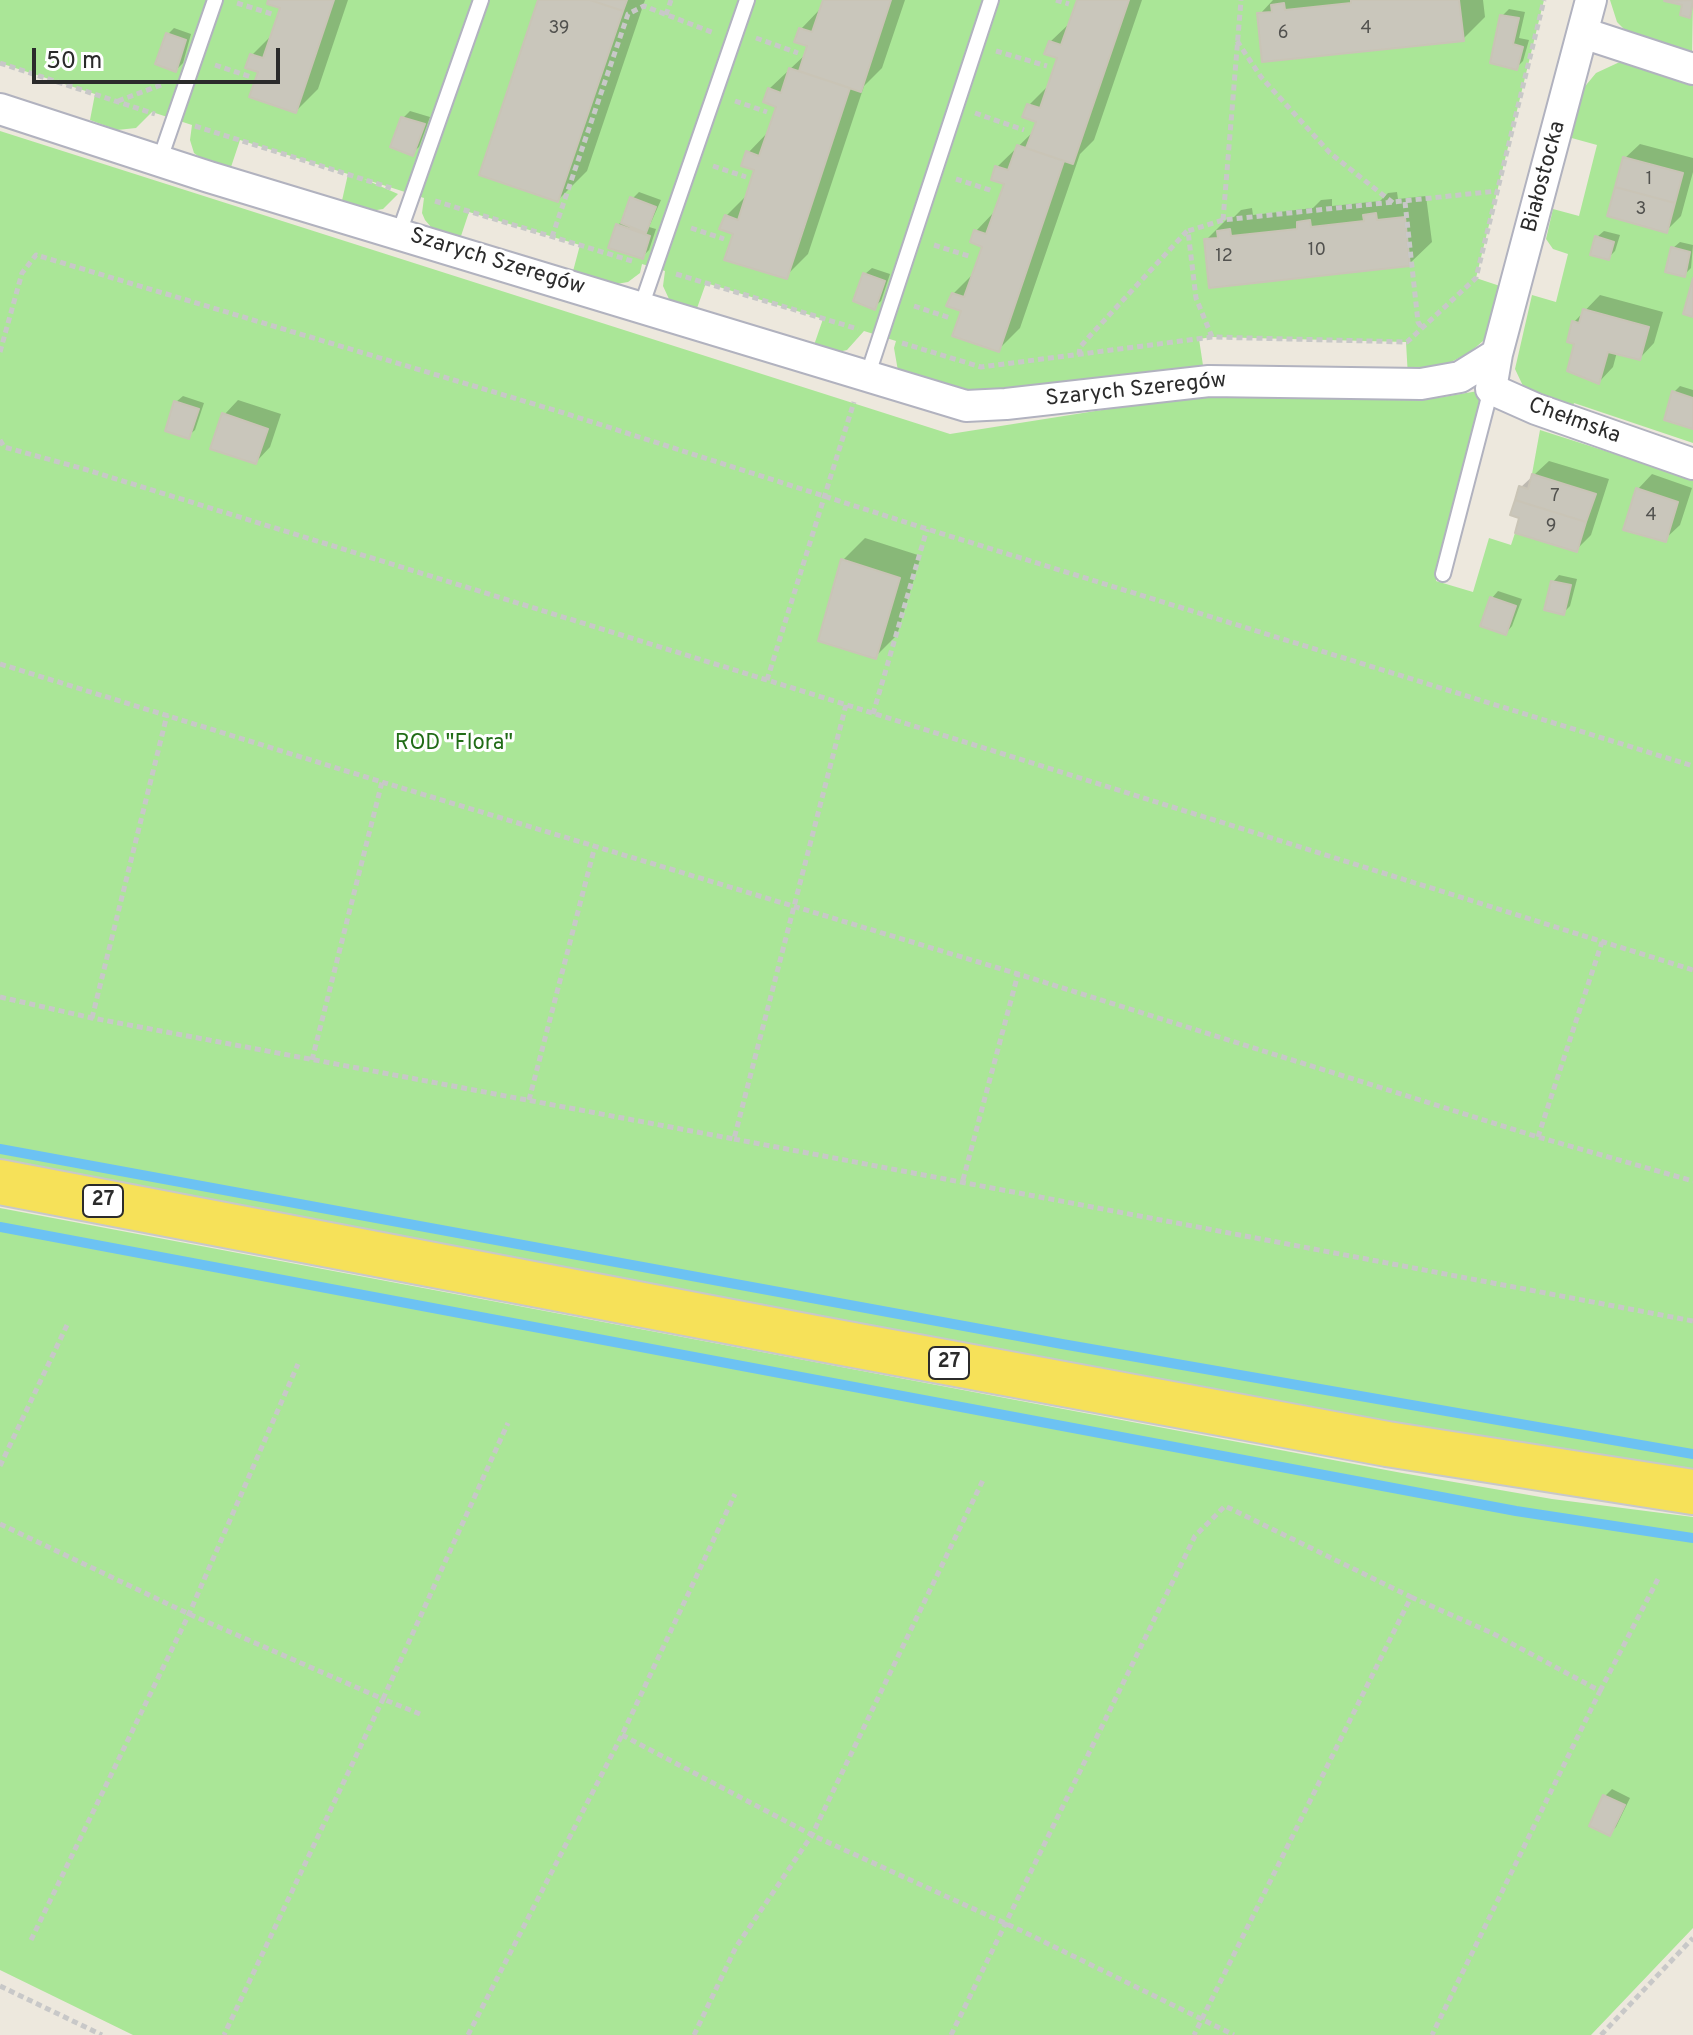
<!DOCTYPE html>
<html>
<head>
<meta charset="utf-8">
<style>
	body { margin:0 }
	#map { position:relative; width:1693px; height:2035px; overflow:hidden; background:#ede8dd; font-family:Overpass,sans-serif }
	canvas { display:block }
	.scale { position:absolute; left:32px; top:48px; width:248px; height:36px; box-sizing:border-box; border:4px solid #2b2b2b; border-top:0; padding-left:10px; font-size:24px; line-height:28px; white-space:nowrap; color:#2b2b2b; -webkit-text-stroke:6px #fff; paint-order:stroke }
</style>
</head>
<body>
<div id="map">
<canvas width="1693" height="2035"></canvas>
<div class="scale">50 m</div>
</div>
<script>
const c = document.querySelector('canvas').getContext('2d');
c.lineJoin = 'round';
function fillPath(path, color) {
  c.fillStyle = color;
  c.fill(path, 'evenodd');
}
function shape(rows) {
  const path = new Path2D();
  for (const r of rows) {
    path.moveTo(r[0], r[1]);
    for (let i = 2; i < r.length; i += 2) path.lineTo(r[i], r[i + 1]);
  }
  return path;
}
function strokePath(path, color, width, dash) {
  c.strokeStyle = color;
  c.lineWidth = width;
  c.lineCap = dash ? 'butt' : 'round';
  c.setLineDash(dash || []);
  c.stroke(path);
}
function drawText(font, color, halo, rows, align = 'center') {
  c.font = font + ' Overpass,sans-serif';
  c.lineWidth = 6;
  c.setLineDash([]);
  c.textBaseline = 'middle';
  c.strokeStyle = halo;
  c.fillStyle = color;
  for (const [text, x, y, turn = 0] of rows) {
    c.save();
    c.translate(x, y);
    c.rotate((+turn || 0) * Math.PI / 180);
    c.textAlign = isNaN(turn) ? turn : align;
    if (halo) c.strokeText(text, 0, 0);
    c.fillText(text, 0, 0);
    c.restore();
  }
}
fillPath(shape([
	[0,0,1544,0,1476,278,1506,288,1494,326,1483,341,1469,353,1435,370,1408,377,1406,342,1212,337,1199,339,1204,372,974,398,898,371,894,348,896,341,864,331,847,350,838,352,813,348,823,319,706,283,696,311,669,299,663,286,665,271,642,264,640,273,628,282,611,285,572,275,580,245,469,212,460,239,431,227,425,220,422,213,424,198,364,179,398,194,383,209,371,211,341,205,348,174,240,140,230,170,206,162,194,153,190,140,192,125,152,112,136,128,117,130,90,120,95,94,0,63],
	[1610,0,1693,0,1692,55,1632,37,1617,22],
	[1624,60,1693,82,1693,443,1574,403,1571,411,1524,388,1515,369,1532,295,1556,302,1568,254,1553,249,1546,239,1553,209,1579,216,1597,145,1568,137,1582,90,1596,73],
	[0,131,950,434,1203,394,1437,398,1484,390,1436,581,1473,592,1489,538,1511,545,1515,533,1577,552,1595,494,1532,474,1540,430,1693,479,1693,1469,1496,1441,1005,1351,0,1161],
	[0,1208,1402,1473,1552,1499,1693,1517,1693,1928,1591,2035,133,2035,0,1970]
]), '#aae697');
fillPath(shape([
	[271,0,348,0,318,89,296,111,261,70,248,66,252,55,274,33,283,7],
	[540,0,645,0,587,171,558,200],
	[825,0,905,0,882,68,864,86,808,254,786,276,735,232,726,216,748,194,757,169,748,153,770,130,778,105,769,89,807,53,810,44,801,29,823,6],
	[1079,0,1142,0,1094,140,1080,154,1020,328,998,350,963,309,953,294,976,271,985,246,976,231,997,209,1006,183,997,167,1034,131,1038,121,1029,105,1051,83,1060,57,1050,42,1072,21],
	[1273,0,1483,0,1485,17,1463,39,1260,14],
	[1509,9,1525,12,1519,38,1529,40,1523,61,1516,68,1502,16],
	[174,28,191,34,183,63,176,70,167,35],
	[410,111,430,117,419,147,412,153,403,118],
	[1640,144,1693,158,1693,172,1681,216,1667,230,1625,158],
	[639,192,661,200,649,227,656,229,649,250,642,257,618,225,624,219,632,199],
	[1397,192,1398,199,1426,196,1432,242,1409,264,1206,240,1228,218,1234,217,1241,210,1252,208,1253,215,1313,208,1321,200,1332,199,1332,206,1380,201,1388,193],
	[1604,231,1620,235,1615,251,1608,258,1597,237],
	[1680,242,1693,245,1691,268,1684,275,1673,248],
	[872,268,890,274,881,301,874,307,865,274],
	[1600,295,1663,312,1654,343,1640,358,1617,352,1613,367,1599,382,1576,343,1574,322],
	[1680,386,1693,390,1693,427,1674,392],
	[183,396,204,403,195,430,188,436,176,402],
	[238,400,281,414,270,447,256,462,224,415],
	[1549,461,1609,479,1591,535,1576,550,1522,517,1521,487],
	[1652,474,1692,488,1680,525,1665,539,1638,489],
	[865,538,921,556,897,635,875,657,843,560],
	[1559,575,1577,579,1570,606,1563,613,1553,582],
	[1498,591,1522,599,1512,626,1506,633,1492,598],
	[1612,1789,1630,1798,1616,1827,1609,1834,1605,1796]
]), '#0003');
strokePath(shape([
	[0,1149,1062,1344,1693,1454],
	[0,1227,1516,1511,1693,1538]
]), '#6cc2f3', 10);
const building = shape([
	[268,0,334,0,296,113,249,97,258,72,245,68,250,54,263,58,280,8,267,4,268,0],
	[538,0,590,0,623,11,558,202,479,175,538,0],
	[590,0,627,0,623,11,590,0],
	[823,0,891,0,861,92,799,71,807,46,794,42,799,28,812,32,823,0],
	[1077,0,1129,0,1073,164,1026,148,1036,122,1022,117,1027,104,1040,108,1057,58,1044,54,1049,41,1061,45,1077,0],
	[1351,0,1459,0,1464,41,1262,62,1257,13,1272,12,1271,5,1284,3,1285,10,1351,3,1351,0],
	[1693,0,1690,18,1680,15,1682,5,1664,1,1693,0],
	[1500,15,1519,18,1513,44,1523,47,1517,70,1490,63,1500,15],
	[166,33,186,40,176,72,155,64,166,33],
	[789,68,850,88,787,279,724,260,733,234,719,229,725,215,738,220,754,170,741,166,746,151,759,156,776,107,763,102,768,88,781,93,789,68],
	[401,117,425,124,413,156,390,147,401,117],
	[1017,145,1064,161,999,352,952,336,961,311,946,306,952,293,964,297,982,247,970,242,974,230,986,234,1004,184,991,180,995,166,1008,170,1017,145],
	[1623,157,1683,173,1675,203,1615,187,1623,157],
	[1615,187,1675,203,1667,233,1607,216,1615,187],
	[630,197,656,207,646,233,621,223,630,197],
	[1376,213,1377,220,1405,217,1410,266,1209,288,1204,239,1218,238,1217,231,1230,229,1231,236,1297,229,1297,222,1310,220,1311,227,1364,221,1363,215,1376,213],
	[616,224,650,236,643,259,608,248,616,224],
	[1595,236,1614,242,1609,260,1590,255,1595,236],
	[1671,247,1690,252,1685,277,1665,272,1671,247],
	[863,273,885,281,875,310,853,301,863,273],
	[1693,278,1693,317,1683,314,1693,278],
	[1583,309,1649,327,1640,360,1608,352,1599,384,1567,371,1574,344,1567,342,1572,321,1579,323,1583,309],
	[1672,391,1693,398,1693,429,1664,420,1672,391],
	[174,401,199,409,189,439,165,431,174,401],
	[222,413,268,429,256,464,210,449,222,413],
	[1532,474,1596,494,1586,522,1515,500,1519,486,1528,489,1532,474],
	[1636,488,1678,502,1666,542,1623,530,1636,488],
	[1515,500,1586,522,1577,552,1515,533,1519,518,1510,515,1515,500],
	[841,559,900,578,876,659,818,641,841,559],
	[1551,581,1571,585,1564,615,1544,610,1551,581],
	[1490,597,1516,606,1506,635,1480,626,1490,597],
	[1603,1795,1625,1805,1610,1836,1589,1826,1603,1795]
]);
fillPath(building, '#c9c6bb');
strokePath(building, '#c9c4b6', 2);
const service = shape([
	[159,162,215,0],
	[399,233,481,0],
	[641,307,747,0],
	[867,377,991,0],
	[1443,574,1491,389]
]);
const minor = shape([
	[1591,0,1497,354,1491,389,1536,409,1693,464],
	[1583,33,1693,69],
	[0,109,209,177,966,406,1006,404,1209,381,1421,384,1460,377,1497,354]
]);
const primary = shape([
	[0,1182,821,1339,1387,1444,1693,1492]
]);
strokePath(service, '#b1b2bf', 18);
strokePath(minor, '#b1b2bf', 34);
strokePath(primary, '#c8c8c8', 48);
strokePath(shape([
	[1056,0,1069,4],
	[237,3,272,14],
	[666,15,671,0],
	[756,38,798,53],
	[1237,41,1261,77,1330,153,1393,203],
	[996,51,1047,66],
	[0,63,155,114],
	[215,65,251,77],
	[118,101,161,85],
	[735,101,767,112],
	[975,113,1024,130],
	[195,126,391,188],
	[713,166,746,177],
	[956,179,993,191],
	[435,201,632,261],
	[1405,202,1418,322,1422,328],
	[1223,220,1241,0],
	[691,228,724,239],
	[552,237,628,14,644,6,714,33],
	[934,245,972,257],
	[676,274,858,329],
	[914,306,950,318],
	[1212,337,1196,298,1188,231,1223,220,1497,191],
	[902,343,981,367,1212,337,1407,342,1476,278,1544,0],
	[0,352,22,273,36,255,564,413,927,529,1693,766],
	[1079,355,1080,347,1087,339,1187,231],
	[0,440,4,447,84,469,767,680,1693,970],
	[0,664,382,782,1018,974,1538,1137,1693,1181],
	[767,680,854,402],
	[873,714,927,529],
	[0,997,92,1018,734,1139,846,705],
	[92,1018,167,715],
	[312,1060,382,782],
	[529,1100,595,846],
	[1538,1137,1602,942],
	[734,1139,1693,1321],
	[963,1180,1018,974],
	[0,1466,68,1323],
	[0,1524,189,1614,383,1699,224,2035],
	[1411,1597,1492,1633,1600,1691,1432,2035],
	[1600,1691,1659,1577],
	[420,1714,383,1699,508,1423],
	[622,1735,812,1835,1022,1931,1234,2035],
	[31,1940,189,1614,298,1364],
	[0,1986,102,2035],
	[468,2035,622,1735,735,1494],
	[694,2035,736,1947,812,1835,983,1480],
	[951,2035,1195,1536,1225,1506,1411,1597,1194,2035],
	[1601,2035,1693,1938]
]), '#c8c8c8', 5, [6, 4]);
strokePath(service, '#fff', 14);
strokePath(minor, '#fff', 30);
strokePath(primary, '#f6e159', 44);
drawText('18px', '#52524f', null, [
	["39",559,29],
	["4",1366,29],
	["6",1283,34],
	["1",1649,180],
	["3",1641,210],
	["10",1317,251],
	["12",1224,257],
	["7",1555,497],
	["4",1651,516],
	["9",1551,527]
]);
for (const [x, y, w] of [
	[103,1201,40],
	[949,1363,40]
]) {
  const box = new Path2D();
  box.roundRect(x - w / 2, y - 16, w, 32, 6);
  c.fillStyle = '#fff';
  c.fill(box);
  strokePath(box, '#2b2b2b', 2);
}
drawText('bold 20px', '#2b2b2b', null, [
	["27",103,1201],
	["27",949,1363]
]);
drawText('22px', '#2b2b2b', '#fff', [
	["Białostocka",1545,177,-75],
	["Szarych Szeregów",497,263,17],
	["Szarych Szeregów",1136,391,-6],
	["Chełmska",1574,422,20]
]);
drawText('22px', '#216c17', '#fff', [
	["ROD \"Flora\"",454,745]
]);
</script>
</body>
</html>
